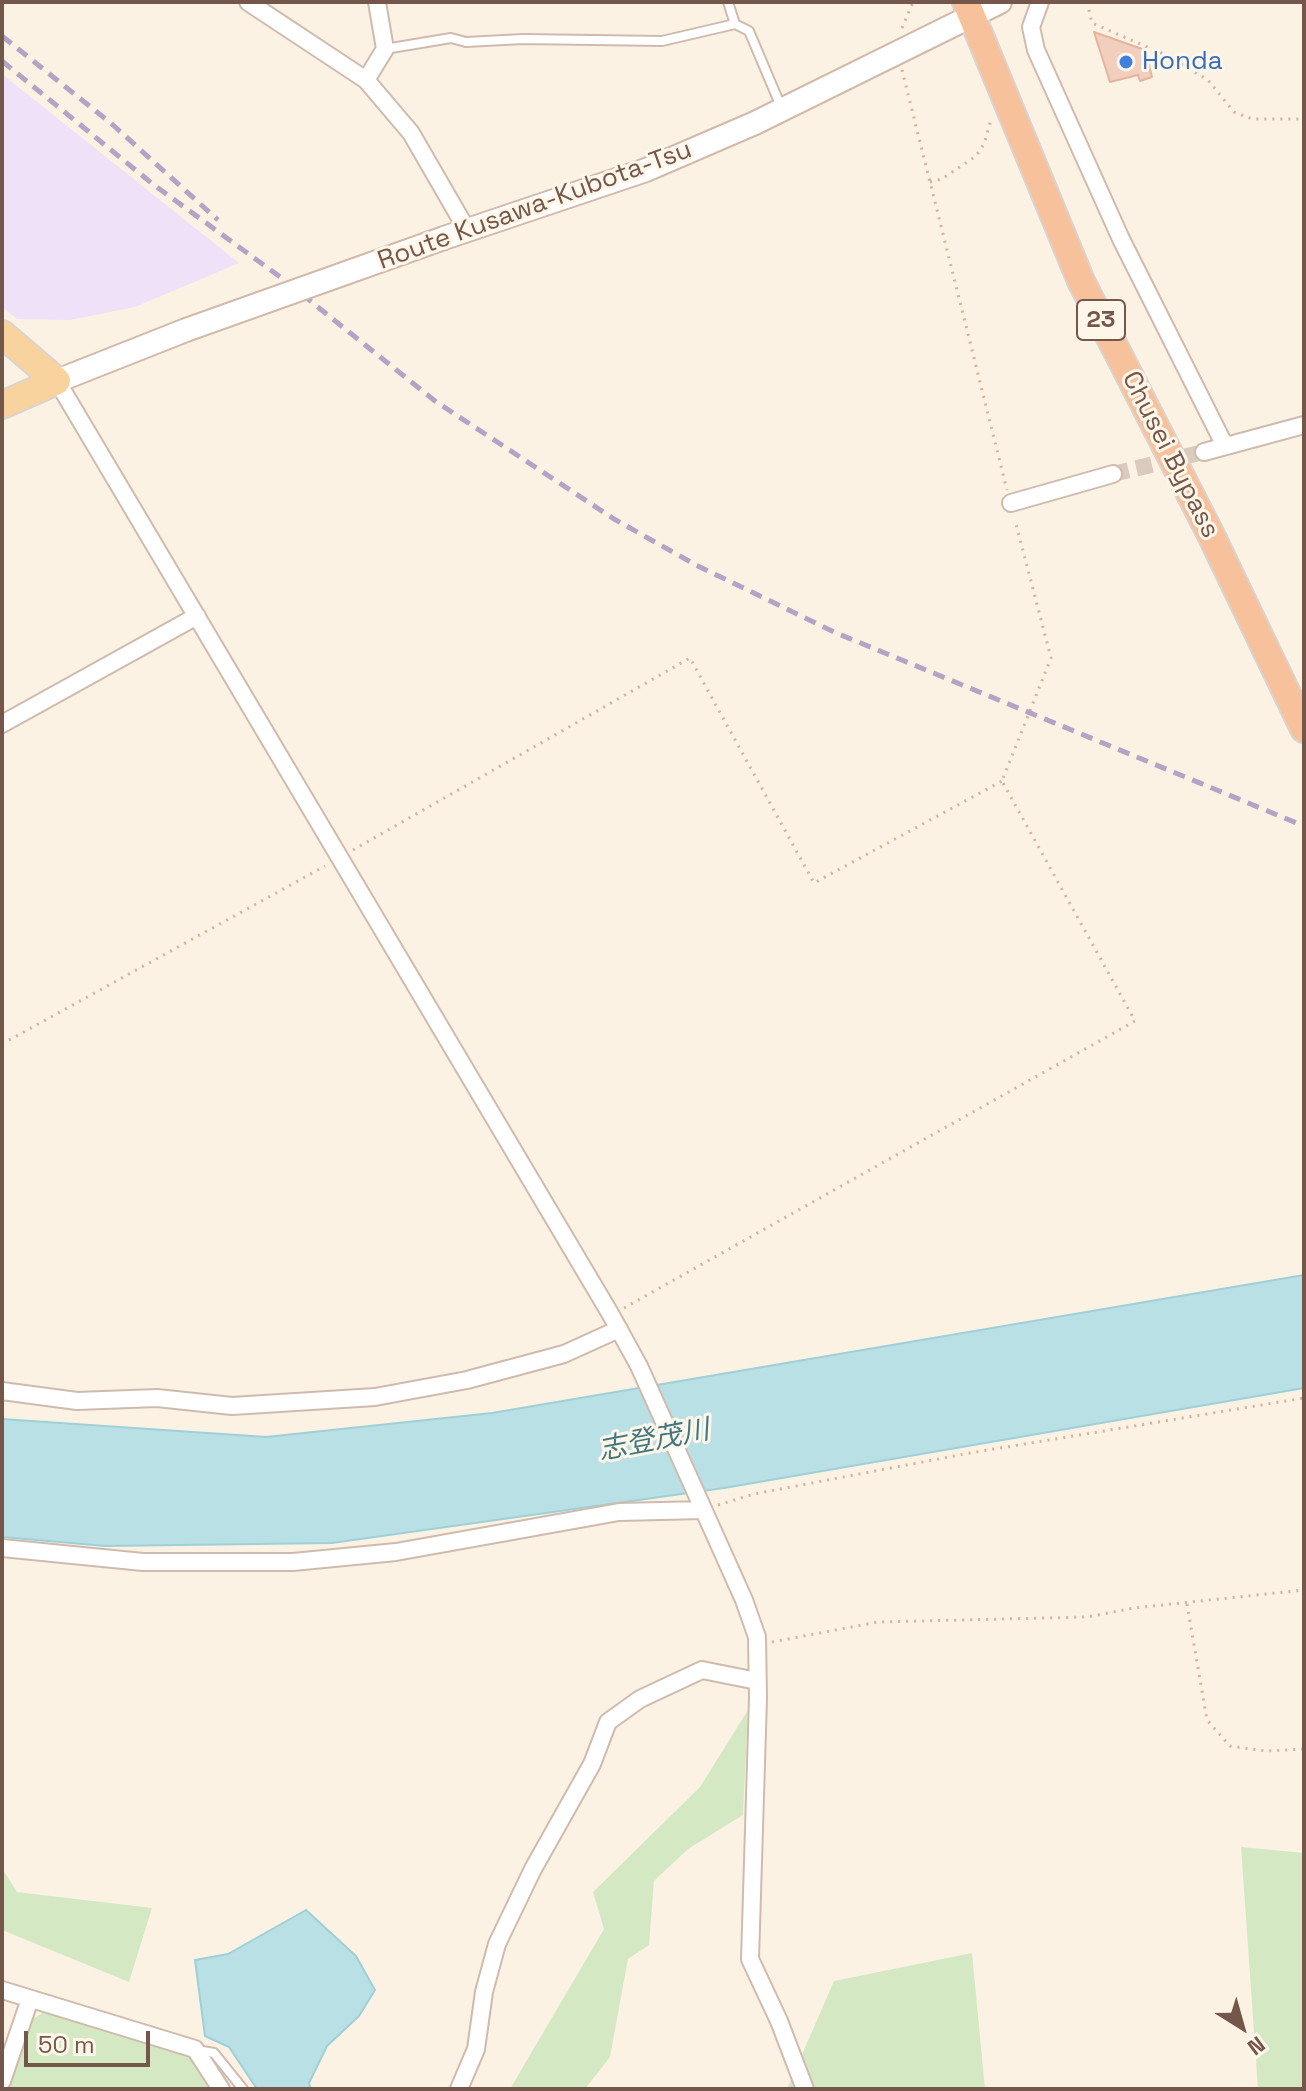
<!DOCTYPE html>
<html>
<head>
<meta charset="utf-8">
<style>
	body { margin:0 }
	#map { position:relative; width:1306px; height:2091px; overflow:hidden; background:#fcf2e4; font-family:"Space Grotesk",sans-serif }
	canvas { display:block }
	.frame { position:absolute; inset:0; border:4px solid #74574a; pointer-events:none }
	.north { position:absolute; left:1202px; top:1987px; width:80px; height:80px; -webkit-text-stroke:6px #fff6ea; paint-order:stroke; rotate:143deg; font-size:22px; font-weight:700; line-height:32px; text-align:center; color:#74574a }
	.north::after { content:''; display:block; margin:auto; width:28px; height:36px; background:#74574a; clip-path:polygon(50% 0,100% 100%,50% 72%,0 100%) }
	.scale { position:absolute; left:24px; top:2031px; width:126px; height:36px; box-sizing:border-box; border:4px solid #74574a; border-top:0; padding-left:10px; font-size:24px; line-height:28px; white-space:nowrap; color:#74574a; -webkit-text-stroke:6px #fff6ea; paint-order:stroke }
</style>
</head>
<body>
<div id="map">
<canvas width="1306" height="2091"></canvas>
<div class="frame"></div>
<div class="north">N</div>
<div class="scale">50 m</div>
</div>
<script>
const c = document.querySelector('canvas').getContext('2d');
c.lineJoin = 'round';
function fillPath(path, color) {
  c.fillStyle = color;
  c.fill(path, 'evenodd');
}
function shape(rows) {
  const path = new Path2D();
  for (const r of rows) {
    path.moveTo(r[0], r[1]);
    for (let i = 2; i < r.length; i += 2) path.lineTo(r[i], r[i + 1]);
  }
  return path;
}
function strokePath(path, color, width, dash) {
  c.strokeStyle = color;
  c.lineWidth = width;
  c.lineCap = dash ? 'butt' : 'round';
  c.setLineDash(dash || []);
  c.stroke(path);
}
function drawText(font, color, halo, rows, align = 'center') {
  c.font = font + ' "Space Grotesk","Noto Sans JP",sans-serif';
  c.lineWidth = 6;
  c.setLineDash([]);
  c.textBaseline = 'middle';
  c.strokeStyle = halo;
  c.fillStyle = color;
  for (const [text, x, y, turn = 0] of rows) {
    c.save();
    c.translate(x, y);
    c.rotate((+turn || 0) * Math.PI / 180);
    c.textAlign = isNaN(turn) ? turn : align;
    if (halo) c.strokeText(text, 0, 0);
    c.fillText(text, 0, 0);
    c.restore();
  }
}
fillPath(shape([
	[2,74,239,263,135,307,70,320,17,319,2,307]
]), '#eee1f8');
fillPath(shape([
	[748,1710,743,1815,688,1849,654,1881,649,1945,628,1959,610,2057,585,2089,510,2089,604,1929,593,1892,700,1787],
	[1241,1847,1304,1853,1304,2089,1258,2089],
	[2,1868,17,1892,152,1908,129,1982,2,1930],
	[972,1953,985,2089,787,2089,834,1981],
	[44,2012,185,2055,196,2063,212,2089,7,2089,31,2020]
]), '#d4e9c3');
const water = shape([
	[1304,1275,1304,1388,724,1488,332,1543,105,1546,2,1537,2,1419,266,1437,492,1413,1304,1275],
	[306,1910,356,1956,375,1990,359,2016,327,2046,309,2083,311,2089,257,2089,229,2047,205,2036,195,1960,228,1954,306,1910]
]);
fillPath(water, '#b9e0e5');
strokePath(water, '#9fd0d7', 2);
const building = shape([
	[1094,32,1145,50,1152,77,1140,81,1138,75,1110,82,1094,32]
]);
fillPath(building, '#f1cfbc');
strokePath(building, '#e3b59d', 2);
strokePath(shape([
	[1113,474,1204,452]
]), '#dacbbe', 16, [16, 8]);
const service = shape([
	[728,2,735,24,749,31,782,109],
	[385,49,451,38,466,42,523,39,662,41,735,24],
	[197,2050,214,2053,243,2089]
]);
const minor = shape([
	[248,2,366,80,411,133,467,230],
	[1040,2,1031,27,1036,50,1121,239,1225,446],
	[366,80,385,49,377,2],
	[57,381,611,1315,639,1366,744,1600,757,1637,758,1698,750,1959,779,2021,805,2089],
	[1204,452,1304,425],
	[1011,503,1113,474],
	[2,724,197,616],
	[2,1391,77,1401,157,1398,232,1406,375,1397,467,1380,564,1354,619,1329],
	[2,1548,143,1562,293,1562,396,1552,619,1512,703,1510],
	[2,1990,195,2049,221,2089],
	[2,2081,30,1999],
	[459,2089,476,2049,484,1992,497,1944,533,1869,592,1764,608,1722,640,1699,702,1670,757,1681]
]);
const secondary = shape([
	[444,238,646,170,755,123,1000,2],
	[57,381,186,330]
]);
const primary = shape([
	[2,334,57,381,2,405]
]);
const trunk = shape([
	[966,2,1081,281,1211,535,1304,729]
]);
strokePath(service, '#cfbbae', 12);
strokePath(minor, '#cfbbae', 20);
strokePath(secondary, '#d2baab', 26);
strokePath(primary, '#dbd3d0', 30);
strokePath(trunk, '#dbd3d0', 30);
strokePath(shape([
	[1087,2,1092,23,1168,56,1208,80,1234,112,1252,119,1304,119],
	[902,28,913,2],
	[902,70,1007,490],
	[930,182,942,179,976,156,984,144,991,120],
	[353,850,690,658,814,883,1002,781],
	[2,1044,325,866],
	[624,1308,1135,1021,1002,781,1051,658,1015,520],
	[718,1505,754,1494,970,1453,1304,1398],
	[1187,1604,1207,1720,1230,1746,1266,1751,1304,1749],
	[772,1642,878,1622,1087,1617,1134,1608,1304,1590]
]), '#d5b29f', 3, [2, 6]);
strokePath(service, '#fff', 8);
strokePath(minor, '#fff', 16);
strokePath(secondary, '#fff', 22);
strokePath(primary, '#f9d39d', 26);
strokePath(trunk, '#f7c19c', 26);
strokePath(shape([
	[2,36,113,125,218,220],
	[2,61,154,185,283,279,435,401,614,519,696,565,834,632,1304,826]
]), '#b4a3c5', 5, [12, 8]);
const secondaryBridge = shape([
	[186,330,444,238]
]);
strokePath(secondaryBridge, '#d2baab', 26, []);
strokePath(secondaryBridge, '#fff', 22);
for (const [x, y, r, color] of [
	[1126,62,8,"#3f7fe0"]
]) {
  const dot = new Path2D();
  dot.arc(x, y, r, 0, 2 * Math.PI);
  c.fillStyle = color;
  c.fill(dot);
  strokePath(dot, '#fff6ea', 3);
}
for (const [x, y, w] of [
	[1101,320,48]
]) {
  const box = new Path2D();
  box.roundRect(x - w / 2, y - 20, w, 40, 6);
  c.fillStyle = '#fff6ea';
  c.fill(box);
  strokePath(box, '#74574a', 2);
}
drawText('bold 24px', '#74574a', null, [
	["23",1101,320]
]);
drawText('26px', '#366cbe', '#fff6ea', [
	["Honda",1142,62]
], 'left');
drawText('26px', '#74574a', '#fff6ea', [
	["Route Kusawa-Kubota-Tsu",535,206,-20],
	["Chusei Bypass",1170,455,63]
]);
drawText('italic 28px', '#417880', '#fff6ea', [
	["志登茂川",654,1441,-11]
]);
</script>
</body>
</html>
